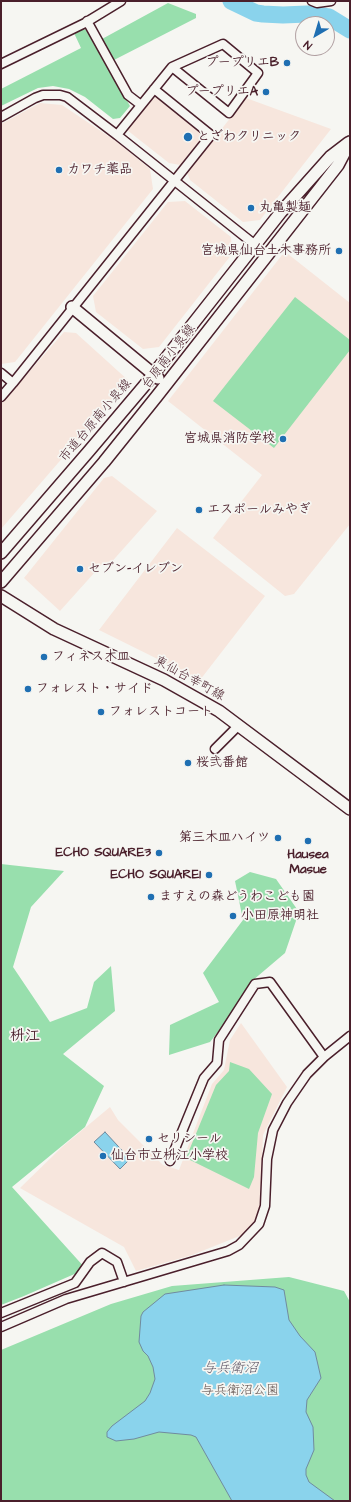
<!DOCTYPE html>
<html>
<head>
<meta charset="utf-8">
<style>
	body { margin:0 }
	#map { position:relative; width:351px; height:1502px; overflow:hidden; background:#f6f6f2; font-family:"Architects Daughter",sans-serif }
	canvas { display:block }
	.frame { position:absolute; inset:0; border:2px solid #4a1f2b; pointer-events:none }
	.north { position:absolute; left:295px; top:16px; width:40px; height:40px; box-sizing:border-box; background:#f6f6f2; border:1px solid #b1a0a2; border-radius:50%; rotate:218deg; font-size:11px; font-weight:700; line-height:16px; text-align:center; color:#4a1f2b }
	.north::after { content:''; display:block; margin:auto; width:14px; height:18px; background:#1f6fb2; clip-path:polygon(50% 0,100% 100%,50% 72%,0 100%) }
</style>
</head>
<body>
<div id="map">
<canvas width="351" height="1502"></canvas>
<div class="frame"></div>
<div class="north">N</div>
</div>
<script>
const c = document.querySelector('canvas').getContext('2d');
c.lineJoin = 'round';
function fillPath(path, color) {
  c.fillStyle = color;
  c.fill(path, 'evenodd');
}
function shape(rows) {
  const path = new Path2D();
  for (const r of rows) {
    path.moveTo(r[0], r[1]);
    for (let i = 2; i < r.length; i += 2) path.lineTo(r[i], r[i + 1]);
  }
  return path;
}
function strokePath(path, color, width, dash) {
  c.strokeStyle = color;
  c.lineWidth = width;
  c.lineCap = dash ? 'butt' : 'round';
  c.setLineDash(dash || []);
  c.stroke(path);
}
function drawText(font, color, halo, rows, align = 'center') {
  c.font = font + ' "Architects Daughter","Klee One",sans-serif';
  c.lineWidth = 3.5;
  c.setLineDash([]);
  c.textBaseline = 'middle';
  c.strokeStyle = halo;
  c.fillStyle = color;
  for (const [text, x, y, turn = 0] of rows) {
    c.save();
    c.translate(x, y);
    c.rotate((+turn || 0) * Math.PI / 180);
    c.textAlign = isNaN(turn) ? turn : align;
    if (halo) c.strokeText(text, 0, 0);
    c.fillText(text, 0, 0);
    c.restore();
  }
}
fillPath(shape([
	[157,97,200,130,201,139,180,165,169,163,127,130,153,98],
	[246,98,331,129,260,220,243,222,190,180,187,173],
	[40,103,62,105,117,142,150,169,153,189,15,362,1,364,1,124],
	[185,201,231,237,232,254,159,347,143,349,96,312,93,296,168,202],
	[288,254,350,303,350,524,294,594,285,596,213,538,262,475,168,401,282,255],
	[64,332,76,333,129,381,1,529,1,404],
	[112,476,157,511,108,566,104,562,60,611,24,578,104,478],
	[177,528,265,596,200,680,99,630],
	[241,1023,287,1087,263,1135,260,1208,253,1224,242,1235,192,1255,136,1271,124,1247,20,1188,62,1147,110,1107,118,1120,163,1165,179,1170,212,1084,224,1070,230,1040]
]), '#f7e6dd');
fillPath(shape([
	[168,3,196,14,196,18,114,60,102,39],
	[81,29,88,30,130,106,120,118,113,119,85,97,69,89,53,86,38,88,1,106,1,89,81,48,74,33],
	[295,297,350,340,350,350,274,448,213,401],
	[1,864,64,871,31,907,13,967,50,1022,87,1008,94,982,111,966,115,1011,63,1054,104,1086,85,1127,12,1187,86,1269,24,1296,1,1305],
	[250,872,276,879,299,912,285,953,252,981,228,1019,210,1042,169,1055,170,1025,219,1002,203,973,243,920,235,881],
	[230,1062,249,1069,272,1094,258,1133,254,1177,249,1189,186,1158,216,1085,229,1071],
	[289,1277,344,1291,350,1302,350,1501,1,1501,1,1350,111,1304,172,1286]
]), '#98dfad');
const water = shape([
	[105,1132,130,1159,120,1169,94,1142,105,1132],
	[224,1285,275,1287,284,1290,289,1320,300,1336,315,1352,321,1378,307,1400,306,1412,313,1427,314,1450,306,1469,306,1475,309,1482,335,1501,232,1501,196,1437,191,1435,159,1432,134,1439,116,1441,107,1437,107,1432,112,1426,145,1401,150,1393,155,1379,153,1367,148,1356,143,1351,139,1342,141,1316,143,1312,165,1294,224,1285]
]);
fillPath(water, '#8ad3ec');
strokePath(water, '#708b9f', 1);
strokePath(shape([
	[231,1,256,13,263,14,283,15,307,14,329,17,350,30]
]), '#8ad3ec', 17);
const street = shape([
	[312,1,317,3,331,1],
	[87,21,128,95,141,105],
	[1,64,85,23,121,1],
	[1,117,35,98,43,95,60,95,67,97,117,135,254,244],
	[117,135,172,67,223,44,258,73,229,113,172,67],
	[1,373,13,383,211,135,154,89],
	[1,397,13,383],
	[215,749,239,725],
	[170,1161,204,1078,217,1063,219,1040,255,984,270,982,324,1057],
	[1,1313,75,1283,90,1262,102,1253,117,1262,124,1282],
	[1,1327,66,1299,228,1251,239,1245,259,1224,265,1206,267,1159,273,1130,287,1103,307,1074,324,1057,350,1036]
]);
const secondary = shape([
	[72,307,158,378],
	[1,553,89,451,144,386,281,212,331,156,348,143],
	[1,582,104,462,157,396,338,165,350,142],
	[1,596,54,629,164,680,219,711,350,809]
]);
strokePath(street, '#4a1f2b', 11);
strokePath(secondary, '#4a1f2b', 14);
strokePath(street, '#f6f6f2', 8);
strokePath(secondary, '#f6f6f2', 11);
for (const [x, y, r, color] of [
	[287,63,4,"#1f6fb2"],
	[266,92,4,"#1f6fb2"],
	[188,137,5,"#1f6fb2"],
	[59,170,4,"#1f6fb2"],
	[251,208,4,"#1f6fb2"],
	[339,251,4,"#1f6fb2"],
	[283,439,4,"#1f6fb2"],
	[199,510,4,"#1f6fb2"],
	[80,569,4,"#1f6fb2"],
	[44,657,4,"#1f6fb2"],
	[28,689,4,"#1f6fb2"],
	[101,712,4,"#1f6fb2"],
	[188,763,4,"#1f6fb2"],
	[278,838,4,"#1f6fb2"],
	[308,841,4,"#1f6fb2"],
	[159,853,4,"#1f6fb2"],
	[209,875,4,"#1f6fb2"],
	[151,897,4,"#1f6fb2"],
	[233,916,4,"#1f6fb2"],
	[149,1139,4,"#1f6fb2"],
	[103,1156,4,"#1f6fb2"]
]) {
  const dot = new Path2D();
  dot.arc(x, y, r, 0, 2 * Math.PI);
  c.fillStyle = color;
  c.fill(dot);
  strokePath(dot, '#f6f6f2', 1.5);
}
drawText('bold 13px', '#4a1f2b', '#f6f6f2', [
	["プープリエB",279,63,"right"],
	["プープリエA",258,92,"right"],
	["とざわクリニック",197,137],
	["カワチ薬品",67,170],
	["丸亀製麺",259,208],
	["宮城県仙台土木事務所",331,251,"right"],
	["宮城県消防学校",275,439,"right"],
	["エスポールみやぎ",207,510],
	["セブン-イレブン",88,569],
	["フィネス木皿",52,657],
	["フォレスト・サイド",36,689],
	["フォレストコート",109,712],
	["桜弐番館",196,763],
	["第三木皿ハイツ",270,838,"right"],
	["ECHO SQUARE3",151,853,"right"],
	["Hausea",308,855,"center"],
	["Masue",308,870,"center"],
	["ECHO SQUARE1",201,875,"right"],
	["ますえの森どうわこども園",159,897],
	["小田原神明社",241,916],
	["セリシール",157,1139],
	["仙台市立枡江小学校",111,1156]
], 'left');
drawText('13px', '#4a1f2b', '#f6f6f2', [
	["台原南小泉線",169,357,-52],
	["市道台原南小泉線",96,421,-50],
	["東仙台幸町線",189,679,29]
]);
drawText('13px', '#5e4f4c', '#f6f6f2', [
	["与兵衛沼公園",240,1391]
]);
drawText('italic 14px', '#5d5565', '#f6f6f2', [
	["与兵衛沼",230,1369]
]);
drawText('bold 15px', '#4a1f2b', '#f6f6f2', [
	["枡江",25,1037]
]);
</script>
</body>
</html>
